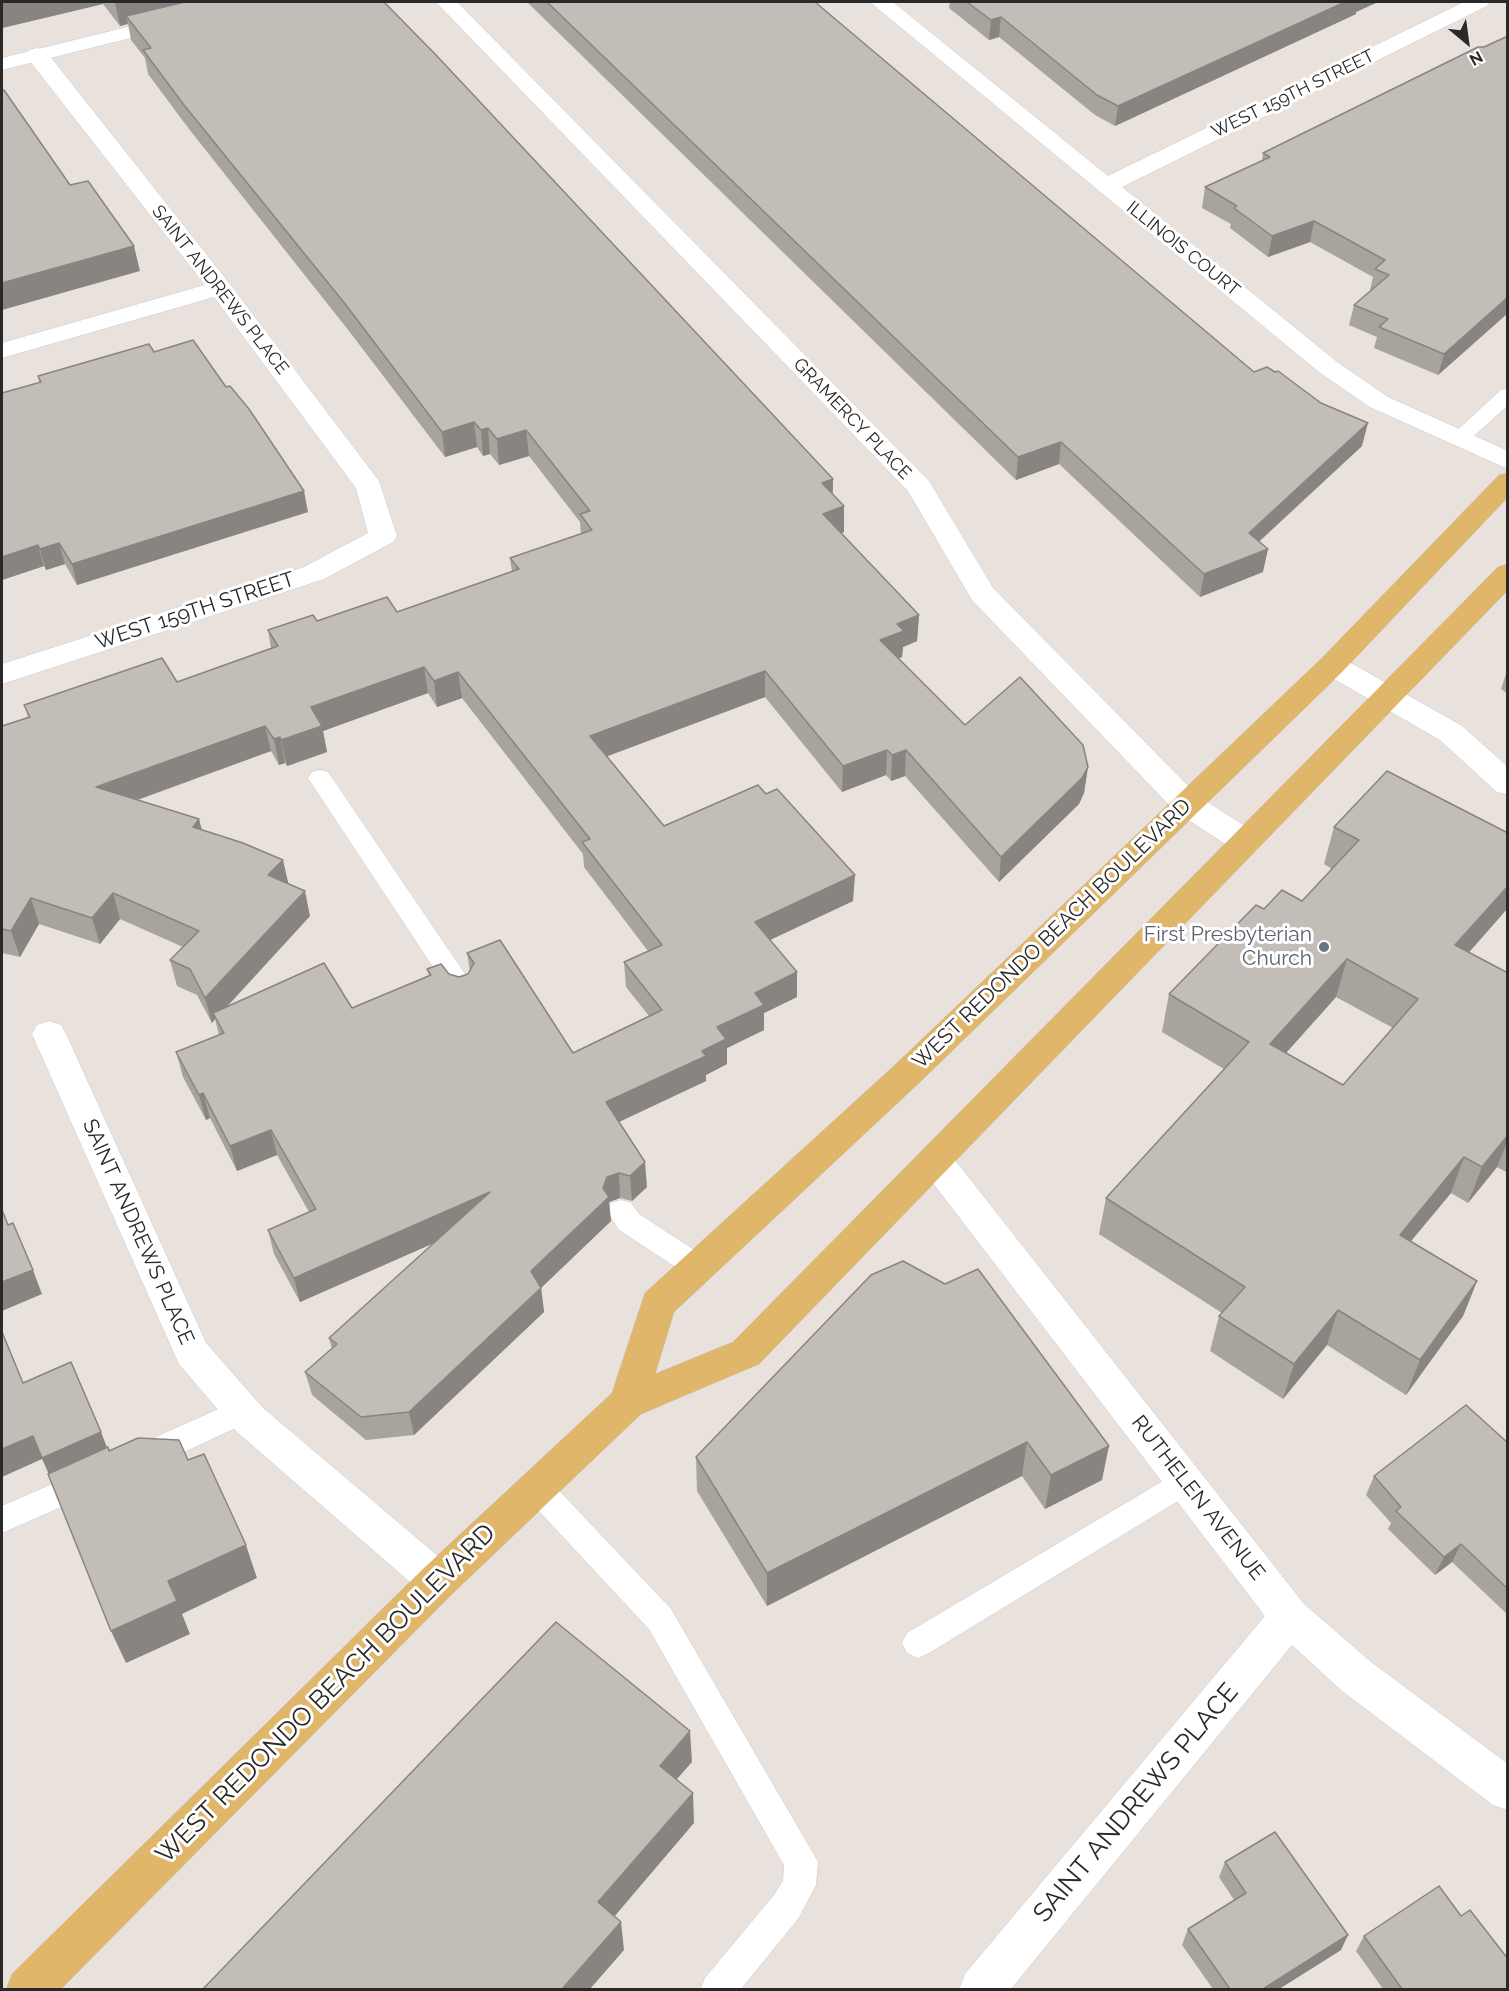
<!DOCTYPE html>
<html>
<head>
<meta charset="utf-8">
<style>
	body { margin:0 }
	#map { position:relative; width:1509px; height:1991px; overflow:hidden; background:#e9e2dc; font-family:Raleway,sans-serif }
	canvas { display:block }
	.frame { position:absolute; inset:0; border:3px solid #292929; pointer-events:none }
	.north { position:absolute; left:1437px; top:12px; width:60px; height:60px; -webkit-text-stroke:4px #fff; paint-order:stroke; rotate:151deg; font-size:16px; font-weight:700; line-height:24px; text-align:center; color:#292929 }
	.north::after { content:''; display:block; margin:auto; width:21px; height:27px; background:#292929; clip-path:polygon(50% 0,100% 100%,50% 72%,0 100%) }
</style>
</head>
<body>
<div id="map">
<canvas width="1509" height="1991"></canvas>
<div class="frame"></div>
<div class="north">N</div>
</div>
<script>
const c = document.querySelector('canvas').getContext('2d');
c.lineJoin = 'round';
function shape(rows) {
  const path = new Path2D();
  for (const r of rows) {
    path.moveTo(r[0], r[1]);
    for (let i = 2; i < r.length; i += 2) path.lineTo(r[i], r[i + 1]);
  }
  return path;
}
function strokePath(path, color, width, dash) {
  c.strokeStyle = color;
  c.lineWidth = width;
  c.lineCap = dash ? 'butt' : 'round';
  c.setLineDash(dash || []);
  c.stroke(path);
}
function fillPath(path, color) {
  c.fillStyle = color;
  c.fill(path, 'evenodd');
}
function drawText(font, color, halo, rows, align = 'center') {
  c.font = font + ' Raleway,sans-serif';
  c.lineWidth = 6;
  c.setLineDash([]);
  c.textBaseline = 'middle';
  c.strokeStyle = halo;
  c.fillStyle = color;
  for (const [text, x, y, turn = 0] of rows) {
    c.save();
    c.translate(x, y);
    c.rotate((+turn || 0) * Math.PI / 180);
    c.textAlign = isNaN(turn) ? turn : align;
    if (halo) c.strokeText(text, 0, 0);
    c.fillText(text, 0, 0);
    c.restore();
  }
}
const service = shape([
	[1508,388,1508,405,1466,443,1452,443,1449,439,1452,435,1501,390,1508,388],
	[320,770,328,772,471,983,475,990,471,997,462,1000,453,997,308,778,312,772,320,770],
	[621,1200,631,1203,639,1214,708,1259,712,1267,708,1275,698,1279,688,1275,619,1230,607,1211,611,1203,621,1200],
	[243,1398,253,1402,258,1411,253,1420,158,1464,147,1468,136,1464,132,1455,136,1446,243,1398],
	[89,1468,100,1472,104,1481,100,1490,2,1533,2,1506,89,1468],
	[1185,1468,1196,1472,1200,1481,1196,1490,929,1653,918,1658,907,1653,902,1643,907,1633,1185,1468],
	[537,1475,548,1479,671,1609,818,1862,816,1885,798,1919,740,1990,700,1990,705,1978,774,1895,783,1881,784,1865,649,1629,526,1497,522,1488,526,1479,537,1475]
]);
const minor = shape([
	[870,2,893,2,1108,176,1464,2,1490,2,1487,6,1122,187,1337,362,1388,397,1508,451,1508,469,1370,407,1319,372,870,2],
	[37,48,45,50,229,283,379,481,397,536,393,542,324,579,2,684,2,664,304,567,368,533,356,488,214,297,2,358,2,343,205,285,29,60,26,55,29,50,37,48],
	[1332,655,1342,658,1462,726,1508,767,1508,794,1497,792,1440,740,1322,672,1317,665,1322,658,1332,655],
	[49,1021,61,1025,66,1034,206,1343,263,1408,452,1568,458,1581,452,1594,438,1599,424,1594,237,1432,179,1364,32,1034,37,1025,49,1021],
	[935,1146,947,1150,1304,1604,1371,1662,1508,1764,1508,1810,1493,1805,1341,1690,1292,1645,1010,1990,959,1990,965,1974,1265,1616,923,1170,918,1160,923,1150,935,1146]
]);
const tertiary = shape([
	[228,2,263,2,259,6,2,70,2,58,228,2],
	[436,2,457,2,929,481,993,588,1198,796,1257,834,1262,842,1257,850,1246,853,1235,850,1176,812,972,600,908,491,436,2]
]);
const primary = shape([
	[1508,473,1508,497,1342,672,920,1082,674,1312,655,1374,733,1342,1498,567,1508,564,1508,590,759,1364,641,1414,452,1594,60,1990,6,1990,12,1974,424,1568,612,1393,645,1293,896,1064,1322,658,1499,475,1508,473]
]);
strokePath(service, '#c7ccd5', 1);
strokePath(minor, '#c7ccd5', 1);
strokePath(tertiary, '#c7ccd5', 1);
strokePath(primary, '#c3c3c3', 1);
fillPath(service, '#fff');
fillPath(minor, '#fff');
fillPath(tertiary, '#fff');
fillPath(primary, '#e0b76a');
fillPath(shape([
	[2,2,384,2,833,479,833,494,844,532,841,533,919,615,917,641,903,647,902,657,898,658,965,725,1088,767,1084,793,1079,804,999,882,905,776,891,781,886,775,842,792,765,697,607,756,664,826,853,901,770,940,797,997,764,1013,764,1030,727,1048,727,1064,706,1075,706,1081,619,1122,647,1187,632,1201,620,1198,609,1202,611,1221,541,1288,544,1312,414,1435,366,1440,312,1395,305,1372,332,1349,329,1338,434,1243,300,1302,274,1254,268,1230,309,1212,277,1155,237,1171,210,1118,206,1120,183,1077,176,1052,219,1035,215,1019,212,1023,197,995,177,986,170,960,183,947,120,919,100,944,39,924,20,957,2,953,2,726,28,717,24,705,177,682,271,648,268,630,317,621,397,612,512,572,510,558,581,534,580,522,529,456,499,465,490,454,483,456,477,447,445,457,349,331,189,129,148,74,145,58,131,40,128,24,120,26,103,4,2,28],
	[428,693,437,707,462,698,583,854,584,867,648,951,624,962,626,987,649,1016,573,1053,467,953,470,971,468,974,459,977,427,969,429,976,352,1008,227,1007,310,916,288,884,202,830,138,800,271,751,279,765,285,763,287,766,327,752,323,731],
	[527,2,815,2,1254,372,1362,446,1259,542,1263,572,1200,597,1059,464,1016,480],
	[950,2,1378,2,1356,12,1356,14,1115,126,1095,115,999,37,989,40,949,8],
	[1508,36,1508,313,1438,375,1374,348,1377,337,1349,325,1354,305,1371,290,1370,290,1373,277,1310,242,1268,257,1230,228,1231,224,1202,208,1205,187,1262,161,1263,153],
	[154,352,308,512,77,585,65,564,46,570,44,566,2,580,39,382,38,376],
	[1508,668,1508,694,1501,689],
	[1387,771,1469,952,1508,973,1508,1173,1497,1167,1468,1203,1451,1193,1411,1241,1477,1281,1463,1316,1406,1395,1327,1345,1283,1399,1210,1351,1219,1316,1222,1313,1099,1234,1106,1198,1224,1069,1162,1032,1169,994,1264,909,1302,901,1332,869,1324,864,1334,827],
	[1336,997,1393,1028,1343,1085,1286,1053],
	[871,1275,1102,1480,1045,1509,1022,1476,767,1606,697,1491,696,1457],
	[1508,1443,1508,1615,1452,1562,1435,1575,1388,1529,1391,1523,1366,1495,1374,1476],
	[1225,1862,1341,1950,1279,1989,1213,1989,1182,1945,1188,1929,1234,1900,1219,1877],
	[1461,1916,1508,1989,1383,1989,1356,1951,1364,1936]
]), '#a7a39d');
fillPath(shape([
	[2,2,103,2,103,4,2,28],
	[115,2,221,2,126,16,128,24,120,26],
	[1345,2,1378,2,1356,12,1356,14,1115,126,1118,106],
	[1001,17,999,37,989,40,991,20],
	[1314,221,1310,242,1268,257,1272,236],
	[134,246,140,271,2,310,2,283],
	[1508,297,1508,313,1438,375,1444,354],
	[474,422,477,447,445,457,442,432],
	[1368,423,1362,446,1244,555,1249,533],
	[488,428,490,454,483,456,481,430],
	[526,430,529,456,499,465,497,439],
	[1061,442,1059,464,1016,480,1018,457],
	[833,479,832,505,822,483],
	[304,491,308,512,77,585,72,564],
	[844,506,844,532,822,540,823,514],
	[59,543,65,564,46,570,40,549],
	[38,545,44,566,2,580,2,557],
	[1268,549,1263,572,1200,597,1204,574],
	[919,615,917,641,903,647,902,657,878,666,880,640,897,624],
	[424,667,428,693,323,731,327,752,287,766,281,740,311,707],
	[765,671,765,697,592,762,590,736],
	[458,672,462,698,437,707,434,681],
	[265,726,271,751,103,812,96,787],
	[280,737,285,763,279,765,274,739],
	[887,750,886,775,842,792,843,766],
	[906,750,905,776,891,781,892,755],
	[1088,767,1084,793,1079,804,999,882,1001,857],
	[199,819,206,845,193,827],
	[283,860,289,886,268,875],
	[855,875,853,901,755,947,755,922],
	[1508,886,1508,908,1443,982,1455,945],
	[305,891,310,916,216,1018,213,1013,215,1019,212,1023,205,998],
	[113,893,120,919,100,944,92,918],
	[31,898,39,924,20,957,11,931],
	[1347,959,1336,997,1261,1081,1270,1044],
	[797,972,797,997,764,1013,764,1030,727,1048,727,1064,706,1075,706,1081,608,1127,606,1102,702,1051,717,1027,755,993],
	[203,1093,210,1118,206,1120,199,1095],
	[271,1130,277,1155,237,1171,230,1146],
	[1508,1135,1508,1140,1497,1167,1468,1203,1482,1167],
	[1464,1157,1451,1193,1387,1270,1400,1235],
	[645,1162,647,1187,632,1201,630,1176],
	[619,1173,620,1198,609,1202,611,1221,541,1288,544,1312,414,1435,409,1412,603,1188,607,1177],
	[490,1192,493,1217,300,1302,294,1278],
	[33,1270,42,1294,2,1311,2,1282],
	[1477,1281,1463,1316,1406,1395,1420,1360],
	[1338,1310,1327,1345,1283,1399,1294,1364],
	[101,1432,110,1455,52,1481,42,1459,2,1477,2,1449,33,1436],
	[1027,1442,1022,1476,767,1606,767,1573],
	[1109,1446,1102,1480,1045,1509,1051,1475],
	[1461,1544,1452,1562,1435,1575,1444,1557],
	[246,1545,257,1578,182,1614,190,1634,126,1663,111,1631,168,1581],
	[690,1731,692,1762,662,1796,660,1766],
	[693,1793,694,1823,602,1931,598,1902],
	[621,1922,624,1950,590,1989,562,1989],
	[1348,1935,1341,1950,1279,1989,1263,1989]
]), '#888480');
const building = shape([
	[185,2,384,2,436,55,833,479,822,483,844,506,823,514,919,615,897,624,904,631,880,640,965,725,1020,677,1083,745,1088,767,1082,778,1001,857,906,750,892,755,887,750,843,766,765,671,590,736,664,826,758,785,766,794,777,789,855,875,755,922,797,972,755,993,764,1005,717,1027,726,1039,702,1051,706,1056,606,1102,645,1162,630,1176,619,1173,607,1177,603,1188,609,1197,531,1271,541,1288,409,1412,361,1417,305,1372,337,1344,329,1338,490,1192,294,1278,268,1230,316,1209,271,1130,230,1146,203,1093,199,1095,176,1052,224,1033,213,1013,324,963,352,1008,431,975,427,969,441,964,449,974,459,977,468,974,474,963,467,953,500,940,573,1053,662,1010,624,962,662,945,582,842,590,839,458,672,434,681,424,667,311,707,322,726,281,740,280,737,274,739,265,726,96,787,199,819,193,827,243,843,283,860,268,875,305,891,205,998,190,969,170,960,199,931,113,893,92,918,31,898,11,931,2,929,2,726,30,717,24,705,162,658,177,682,278,646,268,630,313,615,317,621,387,597,397,612,519,569,510,558,592,530,580,514,590,511,526,430,497,439,488,428,481,430,474,422,442,432,346,305,184,105,143,50,151,48,126,16,185,2],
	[547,2,815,2,1254,372,1267,367,1275,372,1278,371,1321,403,1368,423,1249,533,1268,549,1204,574,1061,442,1018,457,547,2],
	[967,2,1345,2,1118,106,1097,95,1001,17,991,20,967,2],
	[1508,36,1508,297,1444,354,1379,327,1388,319,1354,305,1389,275,1375,269,1385,260,1314,221,1272,236,1234,208,1237,206,1205,187,1270,157,1263,153,1478,47,1484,47,1508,36],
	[4,90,70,185,88,181,134,246,2,283,2,91,4,90],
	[193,340,226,387,230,386,249,409,304,491,72,564,59,543,40,549,38,545,2,557,2,393,41,382,38,376,149,344,154,352,193,340],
	[1387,771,1508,833,1508,886,1455,945,1508,973,1508,1135,1482,1167,1464,1157,1400,1235,1477,1281,1420,1360,1338,1310,1294,1364,1219,1316,1245,1287,1106,1198,1249,1042,1169,994,1256,905,1264,909,1282,890,1302,901,1359,840,1334,827,1387,771],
	[1347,959,1418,999,1343,1085,1270,1044,1347,959],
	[2,1210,8,1225,13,1223,33,1270,2,1282,2,1210],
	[903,1261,945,1284,978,1269,1109,1446,1051,1475,1027,1442,767,1573,696,1457,871,1275,903,1261],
	[2,1332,23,1383,71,1362,101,1432,42,1458,33,1436,2,1449,2,1332],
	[1466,1405,1508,1443,1508,1589,1461,1544,1444,1557,1396,1511,1401,1507,1374,1476,1466,1405],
	[138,1438,179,1440,188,1460,204,1454,246,1545,168,1581,177,1601,111,1631,48,1474,108,1447,109,1451,138,1438],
	[556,1622,690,1731,660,1766,693,1793,598,1902,621,1922,562,1989,203,1989,556,1622],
	[1275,1832,1348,1935,1263,1989,1230,1989,1188,1929,1246,1893,1225,1862,1275,1832],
	[1439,1886,1461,1916,1470,1910,1508,1959,1508,1989,1402,1989,1364,1936,1439,1886]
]);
fillPath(building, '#c2bdb7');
strokePath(building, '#888480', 1.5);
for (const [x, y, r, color] of [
	[1324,947,6,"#6b7280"]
]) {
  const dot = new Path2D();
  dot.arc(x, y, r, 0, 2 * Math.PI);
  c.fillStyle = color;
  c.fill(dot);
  strokePath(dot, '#fff', 2);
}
drawText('18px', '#292929', '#fff', [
	["WEST 159TH STREET",1293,94,-26],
	["ILLINOIS COURT",1183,249,39],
	["SAINT ANDREWS PLACE",220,290,52],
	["GRAMERCY PLACE",852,419,46]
]);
drawText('21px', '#292929', '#fff', [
	["WEST 159TH STREET",195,611,-18],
	["WEST REDONDO BEACH BOULEVARD",1052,934,-44],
	["SAINT ANDREWS PLACE",138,1232,66],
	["RUTHELEN AVENUE",1198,1498,52]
]);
drawText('21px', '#5b616d', '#fff', [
	["First Presbyterian",1312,935],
	["Church",1312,959]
], 'right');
drawText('26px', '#292929', '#fff', [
	["WEST REDONDO BEACH BOULEVARD",326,1694,-45],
	["SAINT ANDREWS PLACE",1136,1803,-50]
]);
</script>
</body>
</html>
